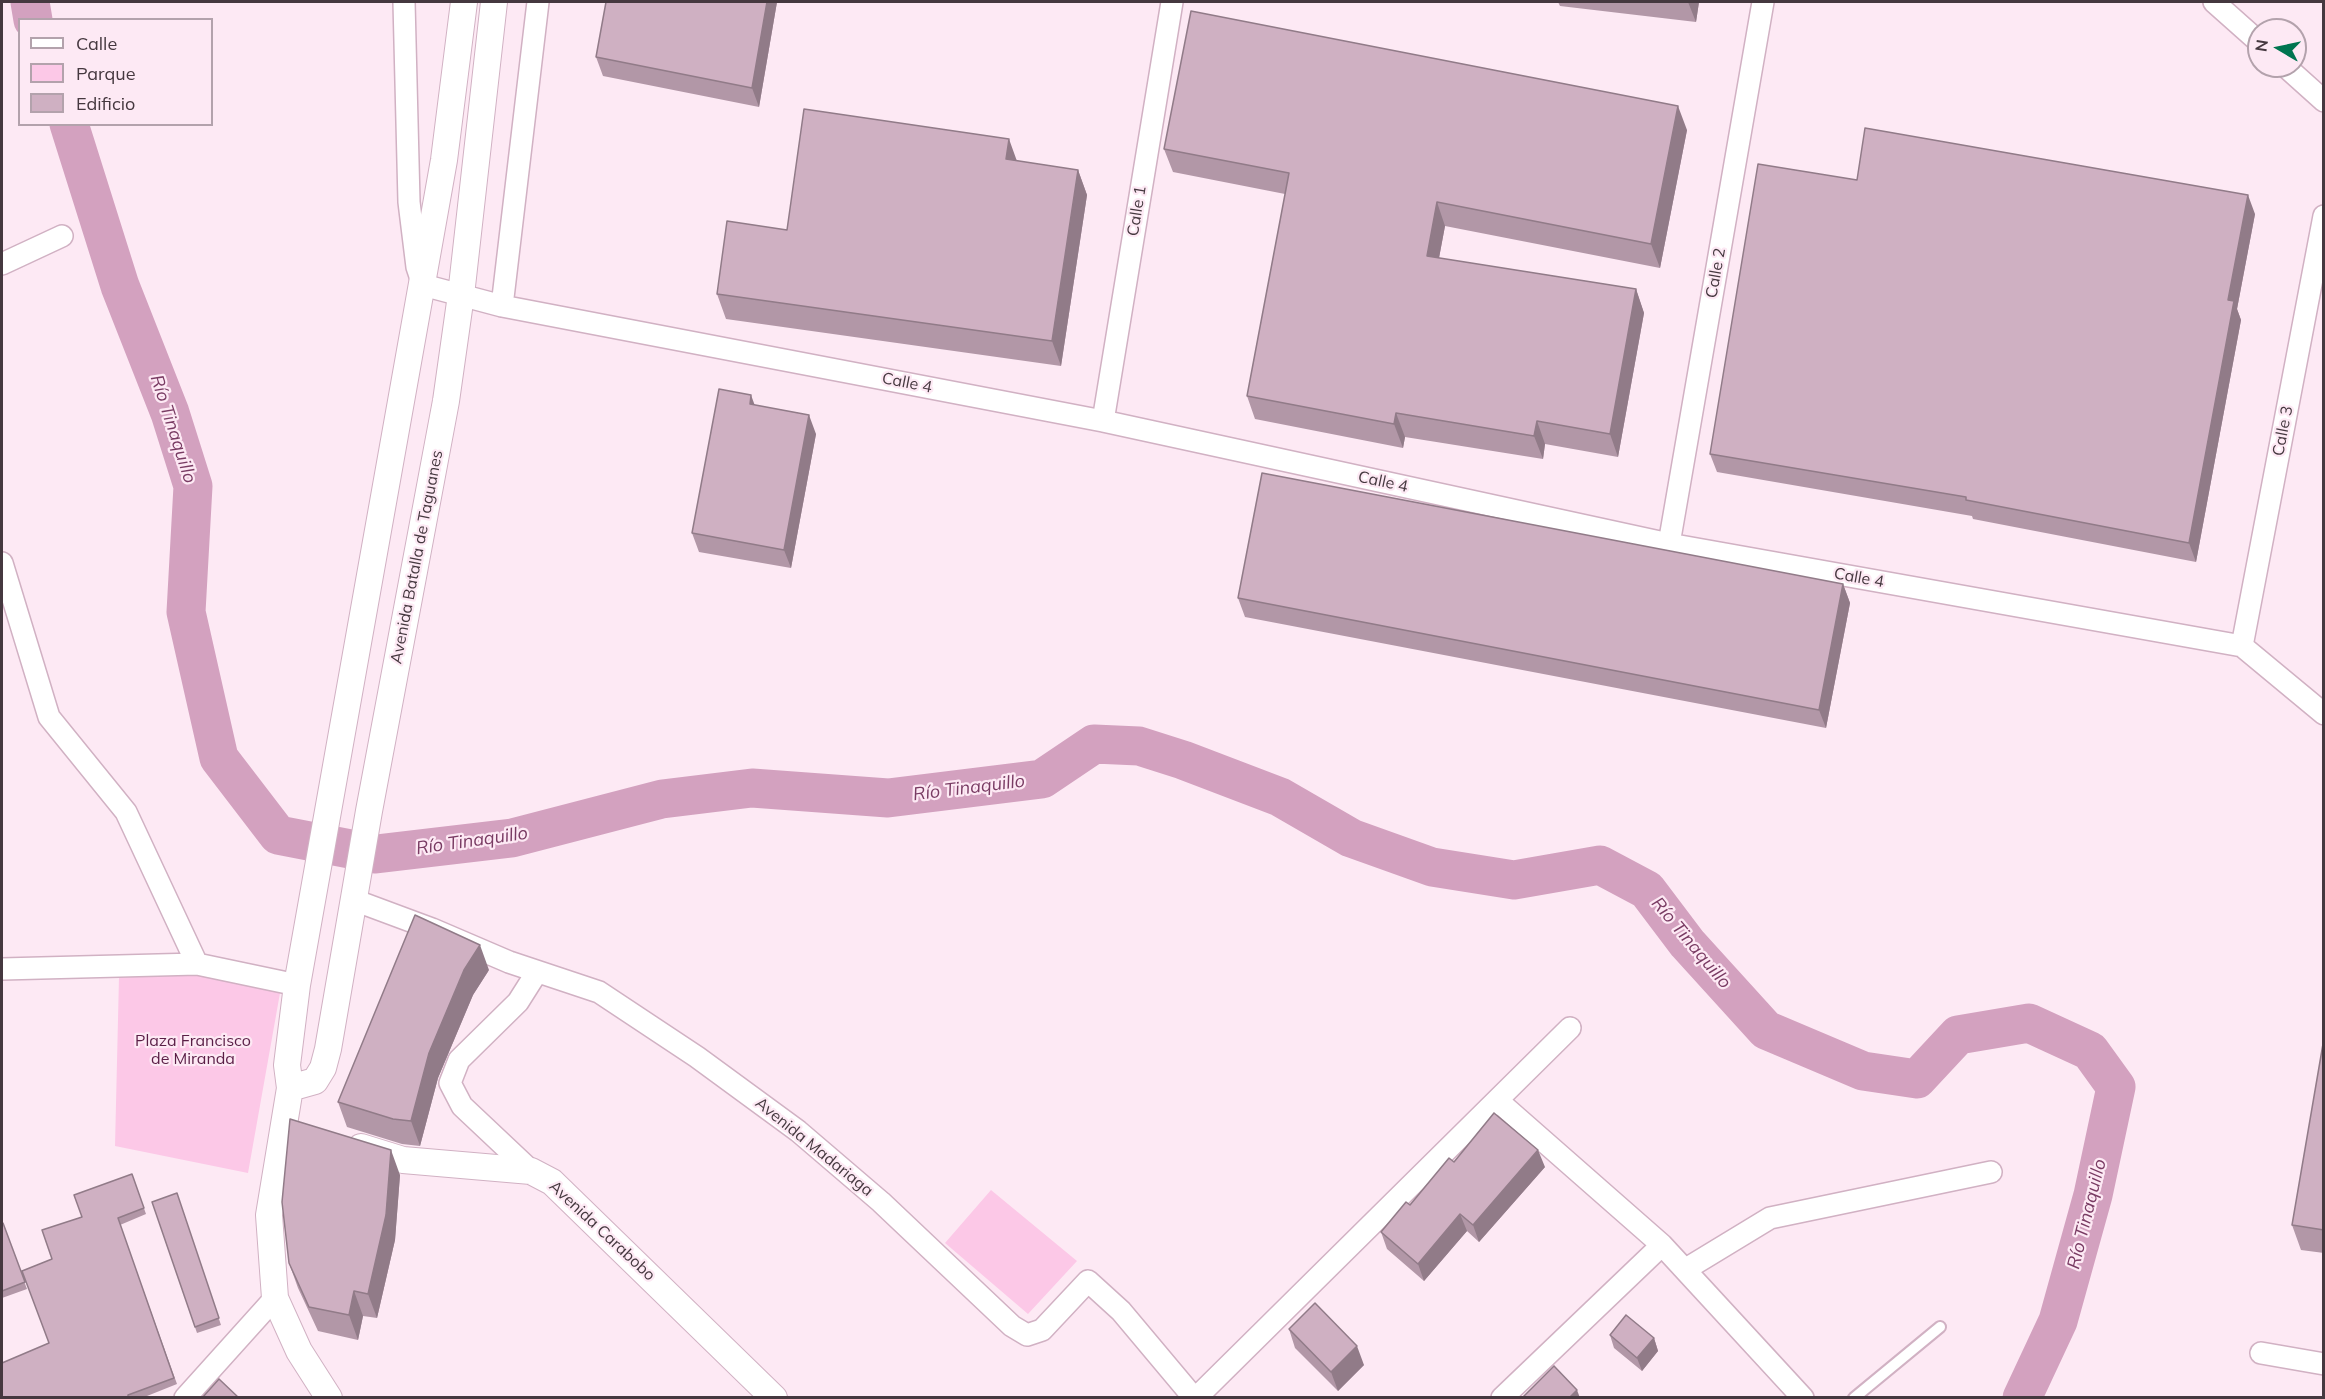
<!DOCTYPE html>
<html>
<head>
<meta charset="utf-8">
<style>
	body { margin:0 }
	#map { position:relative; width:2325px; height:1399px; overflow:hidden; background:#fde9f4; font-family:Mulish,sans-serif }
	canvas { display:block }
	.frame { position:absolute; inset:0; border:3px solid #45383f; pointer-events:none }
	.legend { position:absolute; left:18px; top:18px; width:195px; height:108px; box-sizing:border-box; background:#fde9f4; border:2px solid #b3a2ac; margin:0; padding:8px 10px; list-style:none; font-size:18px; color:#45383f }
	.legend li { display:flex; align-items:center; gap:12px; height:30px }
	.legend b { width:30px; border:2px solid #b3a2ac }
	.north { position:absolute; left:2247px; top:18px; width:60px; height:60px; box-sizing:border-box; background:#fde9f4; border:2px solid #b3a2ac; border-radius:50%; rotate:279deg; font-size:16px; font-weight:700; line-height:24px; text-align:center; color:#45383f }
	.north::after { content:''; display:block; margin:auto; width:21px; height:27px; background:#007550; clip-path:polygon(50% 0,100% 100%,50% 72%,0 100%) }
</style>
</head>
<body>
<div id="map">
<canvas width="2325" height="1399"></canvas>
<div class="frame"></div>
<ul class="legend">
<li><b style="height:8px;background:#fff"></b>Calle</li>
<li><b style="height:16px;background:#fcc8e7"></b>Parque</li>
<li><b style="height:16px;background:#cfb0c2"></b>Edificio</li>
</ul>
<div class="north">N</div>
</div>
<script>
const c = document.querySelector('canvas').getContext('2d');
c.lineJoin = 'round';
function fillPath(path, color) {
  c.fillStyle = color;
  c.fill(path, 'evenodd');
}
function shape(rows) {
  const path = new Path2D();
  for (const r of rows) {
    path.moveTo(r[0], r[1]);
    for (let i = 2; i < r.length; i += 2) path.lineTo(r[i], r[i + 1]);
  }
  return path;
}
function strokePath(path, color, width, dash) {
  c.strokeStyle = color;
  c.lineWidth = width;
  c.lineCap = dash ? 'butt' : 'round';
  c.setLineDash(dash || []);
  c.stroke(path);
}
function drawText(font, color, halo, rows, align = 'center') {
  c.font = font + ' Mulish,sans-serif';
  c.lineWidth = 4.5;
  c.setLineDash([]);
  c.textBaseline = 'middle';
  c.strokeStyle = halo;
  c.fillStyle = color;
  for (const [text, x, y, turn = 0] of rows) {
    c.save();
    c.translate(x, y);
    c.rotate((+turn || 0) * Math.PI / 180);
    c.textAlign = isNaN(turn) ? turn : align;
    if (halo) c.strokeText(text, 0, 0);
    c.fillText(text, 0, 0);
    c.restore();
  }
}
fillPath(shape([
	[202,975,280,993,248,1173,115,1146,119,977],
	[991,1190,1077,1261,1028,1314,945,1243]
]), '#fcc8e7');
strokePath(shape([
	[30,2,33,20],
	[69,124,120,286,170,413,193,486,186,612,219,758,278,835,376,854,512,838,662,799,752,788,888,798,1042,779,1094,744,1139,746,1183,760,1280,797,1351,838,1432,867,1514,880,1600,865,1647,890,1687,943,1766,1030,1863,1071,1917,1079,1958,1035,2029,1023,2090,1051,2116,1087,2093,1195,2058,1321,2022,1398]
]), '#d3a1bf', 39);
const service = shape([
	[1854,1398,1940,1327]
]);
const minor = shape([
	[404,2,409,202,417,267,423,285,502,306,1103,421,1669,544,2242,646,2324,714],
	[2214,2,2259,42],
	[2285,66,2324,101],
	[2,264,62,236],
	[502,306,538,2],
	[1103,421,1172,2],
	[1669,544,1763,2],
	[2,563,49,717,126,812,197,964,297,985],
	[2242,646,2324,216],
	[354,900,432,929,509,962,599,992,697,1057,798,1131,881,1202,1012,1326,1027,1335,1042,1330,1088,1281,1121,1311,1194,1398],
	[2,969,197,964],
	[1498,1101,1662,1245,1502,1398],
	[531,1171,462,1106,450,1083,459,1060,518,1002,537,972],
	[1662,1245,1803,1398],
	[1686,1269,1770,1218,1991,1172],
	[2261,1353,2324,1364],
	[185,1398,275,1298],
	[1196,1398,1570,1028]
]);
const tertiary = shape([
	[290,1088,315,1081,323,1068,328,1049,369,811,446,401,461,295,494,2],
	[361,1147,403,1160,531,1171,552,1182,774,1398],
	[329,1398,299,1351,275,1298,269,1215,290,1088,287,1065,297,985,444,160,464,2]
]);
strokePath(service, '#d1b1c3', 14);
strokePath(minor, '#d1b1c3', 24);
strokePath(tertiary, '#d1b1c3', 28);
strokePath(service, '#fff', 10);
strokePath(minor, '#fff', 21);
strokePath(tertiary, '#fff', 26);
fillPath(shape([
	[606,2,777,2,759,107,603,76,596,57],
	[1558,2,1699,2,1696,22,1560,6],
	[1687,130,1660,268,1445,226,1439,258,1636,289,1644,313,1618,457,1545,444,1543,459,1405,437,1403,448,1255,419,1247,396,1285,194,1173,172,1164,149],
	[1017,161,1078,170,1087,195,1061,366,726,319,717,294,787,230],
	[1857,180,2255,214,2237,309,2241,320,2196,562,1973,519,1972,516,1717,472,1710,454],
	[755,405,816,434,791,568,699,552,692,533],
	[1843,584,1850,603,1826,728,1245,617,1238,598],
	[489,970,473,995,438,1078,420,1146,402,1144,347,1127,338,1102],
	[2324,1038,2324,1253,2301,1250,2292,1225],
	[1454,1162,1545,1167,1479,1242,1467,1231,1424,1281,1387,1249,1381,1232],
	[132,1174,146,1214,120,1225,177,1384,142,1398,2,1398,49,1343,52,1259,82,1217],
	[400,1175,395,1240,377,1318,363,1316,358,1340,318,1331,298,1288,289,1263],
	[177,1193,221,1325,197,1333,152,1202],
	[2,1223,27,1289,2,1298],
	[1289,1329,1364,1365,1338,1391,1295,1348],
	[1610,1335,1654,1338,1658,1351,1642,1371,1614,1348]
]), '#b297a7');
fillPath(shape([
	[767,2,777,2,759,107,752,88],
	[1688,2,1699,2,1696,22],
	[1678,106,1687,130,1660,268,1651,244],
	[1009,139,1018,164,1006,159],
	[1078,170,1087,195,1061,366,1052,341],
	[2248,195,2255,214,2237,309,2241,320,2196,562,2189,543,2228,300],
	[1437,202,1445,226,1435,279,1427,256],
	[1636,289,1644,313,1618,457,1610,434],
	[751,395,758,414,750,404],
	[1396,413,1405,437,1403,448,1394,424],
	[809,415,816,434,791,568,784,550],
	[1537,421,1545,444,1543,459,1534,436],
	[1843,584,1850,603,1826,728,1819,710],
	[480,945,489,970,473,995,438,1078,420,1146,411,1121,429,1053,464,970],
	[391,1150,400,1175,395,1240,377,1318,368,1294],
	[1538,1150,1545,1167,1479,1242,1473,1225],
	[1460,1214,1467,1231,1424,1281,1418,1264],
	[354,1291,363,1316,358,1340,349,1315],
	[1654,1338,1658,1351,1642,1371,1637,1358],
	[1357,1346,1364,1365,1338,1391,1331,1372],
	[1577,1390,1580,1398,1569,1398]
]), '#917b88');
const building = shape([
	[606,2,767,2,752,88,596,57,606,2],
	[1191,11,1678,106,1651,244,1437,202,1427,256,1636,289,1610,434,1537,421,1534,436,1396,413,1394,424,1247,396,1289,173,1164,149,1191,11],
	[804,109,1009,139,1006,159,1078,170,1052,341,717,294,727,221,787,230,804,109],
	[1865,128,2248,195,2228,300,2234,301,2189,543,1966,500,1966,497,1710,454,1758,164,1857,180,1865,128],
	[719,389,751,395,750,404,809,415,784,550,692,533,719,389],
	[1262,473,1843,584,1819,710,1238,598,1262,473],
	[415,915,480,945,464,970,429,1053,411,1121,393,1119,338,1102,415,915],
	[2324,1038,2324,1230,2292,1225,2324,1038],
	[1494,1113,1538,1150,1473,1225,1460,1214,1418,1264,1381,1232,1406,1202,1410,1205,1449,1158,1454,1162,1494,1113],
	[290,1119,391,1150,386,1215,368,1294,354,1291,349,1315,309,1307,289,1263,282,1202,290,1119],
	[132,1174,144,1208,118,1218,174,1378,128,1395,128,1398,2,1398,2,1363,49,1343,22,1271,52,1259,42,1230,82,1217,74,1195,132,1174],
	[177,1193,219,1318,195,1327,152,1202,177,1193],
	[2,1223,3,1223,25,1282,2,1291,2,1223],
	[1315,1303,1357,1346,1331,1372,1289,1329,1315,1303],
	[1626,1315,1654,1338,1637,1358,1610,1335,1626,1315],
	[1554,1366,1577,1390,1569,1398,1522,1398,1554,1366],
	[219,1379,239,1398,202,1398,219,1379]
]);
fillPath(building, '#cfb0c2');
strokePath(building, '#917b88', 1.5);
drawText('16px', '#45383f', '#fde9f4', [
	["Calle 1",1137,211,-81],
	["Calle 2",1716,273,-80],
	["Calle 4",907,383,11],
	["Calle 3",2283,431,-79],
	["Calle 4",1383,482,12],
	["Avenida Batalla de Taguanes",417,557,-79],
	["Calle 4",1859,578,10],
	["Avenida Madariaga",814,1147,39],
	["Avenida Carabobo",602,1231,43]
]);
drawText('16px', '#5a1e46', '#fde9f4', [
	["Plaza Francisco",193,1041],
	["de Miranda",193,1059]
]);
drawText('italic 18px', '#793b63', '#fde9f4', [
	["Río Tinaquillo",173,429,72],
	["Río Tinaquillo",969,788,-7],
	["Río Tinaquillo",472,841,-8],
	["Río Tinaquillo",1691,943,50],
	["Río Tinaquillo",2087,1214,-76]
]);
</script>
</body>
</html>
